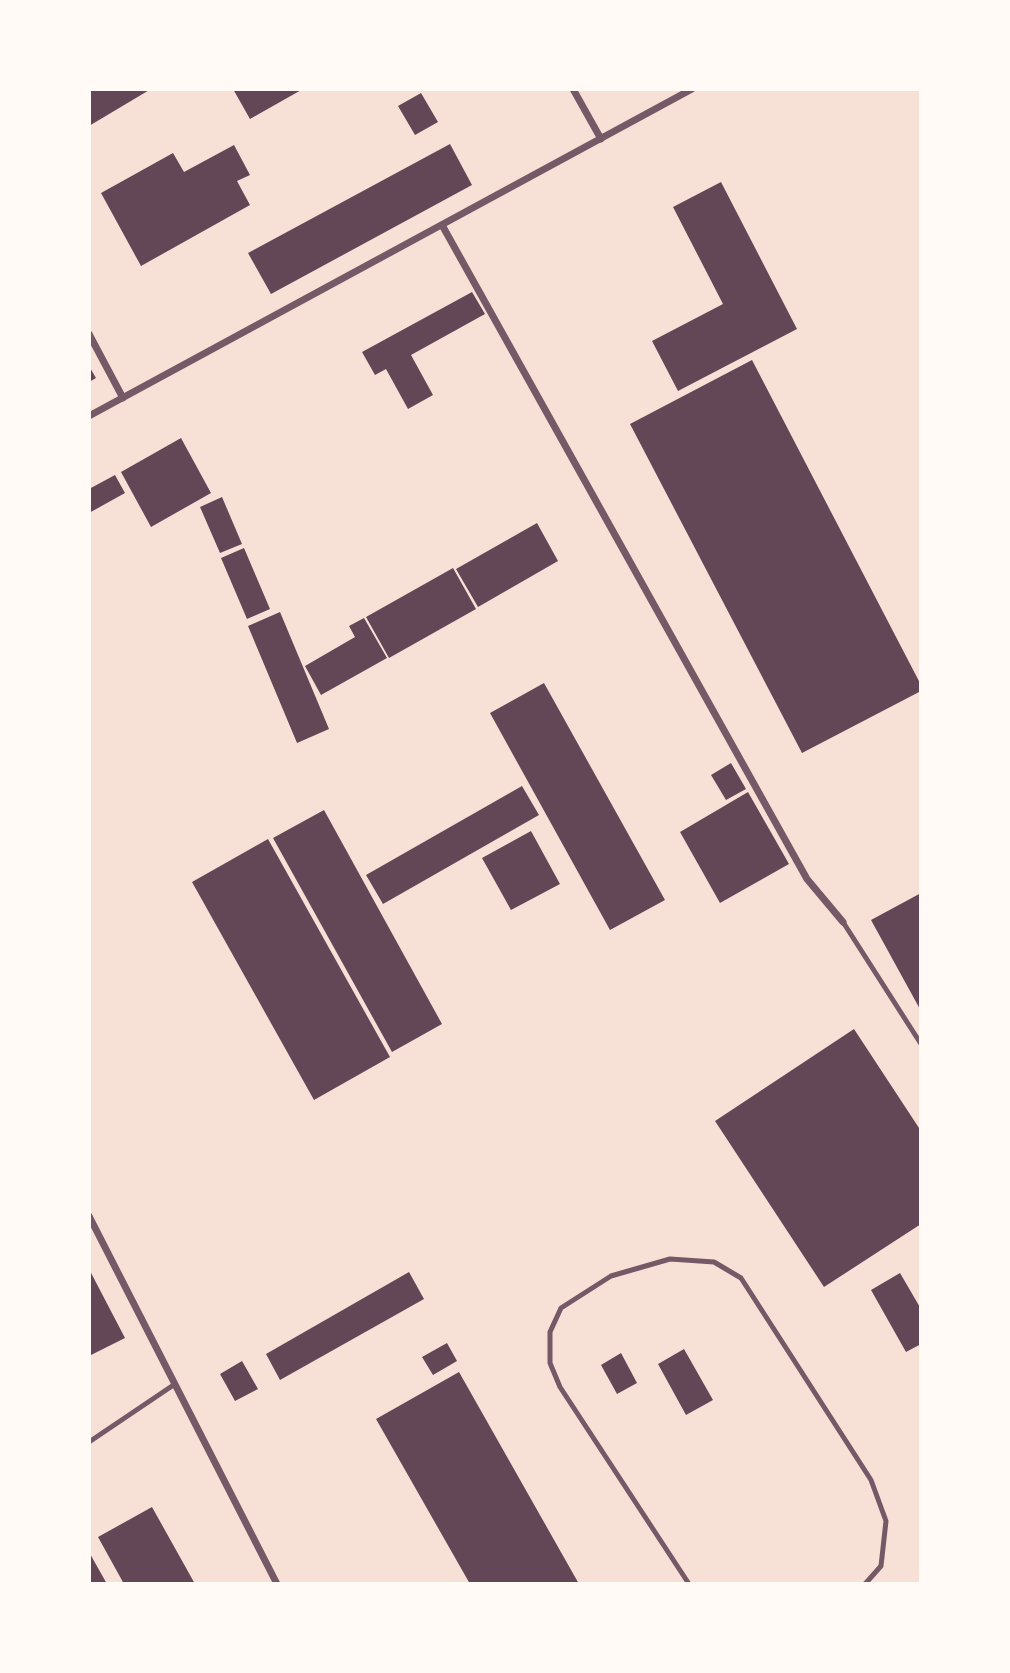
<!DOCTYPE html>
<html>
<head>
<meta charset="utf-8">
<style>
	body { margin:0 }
	#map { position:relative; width:1010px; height:1673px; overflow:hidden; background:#f7e1d7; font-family:Overpass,sans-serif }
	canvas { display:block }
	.frame { position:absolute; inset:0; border:91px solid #fffaf5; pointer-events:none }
</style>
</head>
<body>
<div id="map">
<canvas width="1010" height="1673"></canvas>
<div class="frame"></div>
</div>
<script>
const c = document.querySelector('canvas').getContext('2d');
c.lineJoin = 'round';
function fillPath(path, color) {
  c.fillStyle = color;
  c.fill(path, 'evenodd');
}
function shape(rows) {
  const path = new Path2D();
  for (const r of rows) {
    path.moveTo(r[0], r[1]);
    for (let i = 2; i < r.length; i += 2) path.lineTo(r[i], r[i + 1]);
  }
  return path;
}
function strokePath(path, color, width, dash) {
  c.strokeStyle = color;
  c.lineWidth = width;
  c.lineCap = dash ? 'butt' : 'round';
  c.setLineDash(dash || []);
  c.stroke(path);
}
fillPath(shape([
	[89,89,151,89,89,126],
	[233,89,303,89,250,119],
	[421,93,438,122,415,135,398,106],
	[450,144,472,185,271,294,248,253],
	[234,145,250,175,237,181,250,205,141,266,101,193,173,153,184,172],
	[721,182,797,329,678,391,652,341,723,304,673,207],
	[472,292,485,314,411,355,433,395,408,409,386,369,375,375,362,352],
	[752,360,921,685,921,691,802,753,630,424],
	[89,366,96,378,89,382],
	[181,438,211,493,151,527,121,472],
	[115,475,125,493,89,513,89,489],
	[222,497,242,544,220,553,200,507],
	[537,523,558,561,478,607,456,569],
	[244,548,270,609,247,619,221,558],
	[453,568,476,609,389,658,366,617],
	[280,612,329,729,297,743,248,626],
	[364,618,387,658,321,695,305,666,355,637,349,626],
	[544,683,665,900,610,930,490,713],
	[731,763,746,789,726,800,711,775],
	[522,786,539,815,383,904,366,875],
	[748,792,789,864,720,903,680,832],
	[324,810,442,1024,392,1052,273,838],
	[531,831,560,884,511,910,482,858],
	[268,839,390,1057,314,1100,192,882],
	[921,893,921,1011,871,920],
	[854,1029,921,1131,921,1224,824,1287,715,1121],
	[89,1269,125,1338,89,1356],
	[409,1272,424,1299,280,1380,266,1354],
	[900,1273,921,1309,921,1344,906,1352,871,1290],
	[447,1343,457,1361,433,1375,422,1357],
	[684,1349,713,1400,686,1415,658,1364],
	[621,1353,637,1383,617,1394,601,1365],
	[242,1361,258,1389,235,1401,220,1374],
	[459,1372,579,1584,470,1584,376,1419],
	[152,1507,195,1584,124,1584,98,1537],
	[89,1552,107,1584,89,1584]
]), '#644757');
strokePath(shape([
	[843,922,921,1044],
	[89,1442,175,1384],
	[689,1584,560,1387,550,1363,550,1332,561,1308,611,1276,670,1259,714,1262,741,1278,871,1480,886,1521,881,1566,865,1584]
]), '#755966', 5);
strokePath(shape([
	[573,89,601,139],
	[442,225,807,879,843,922],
	[89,334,123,398],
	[89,416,692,89],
	[89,1216,277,1584]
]), '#755966', 7);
</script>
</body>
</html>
